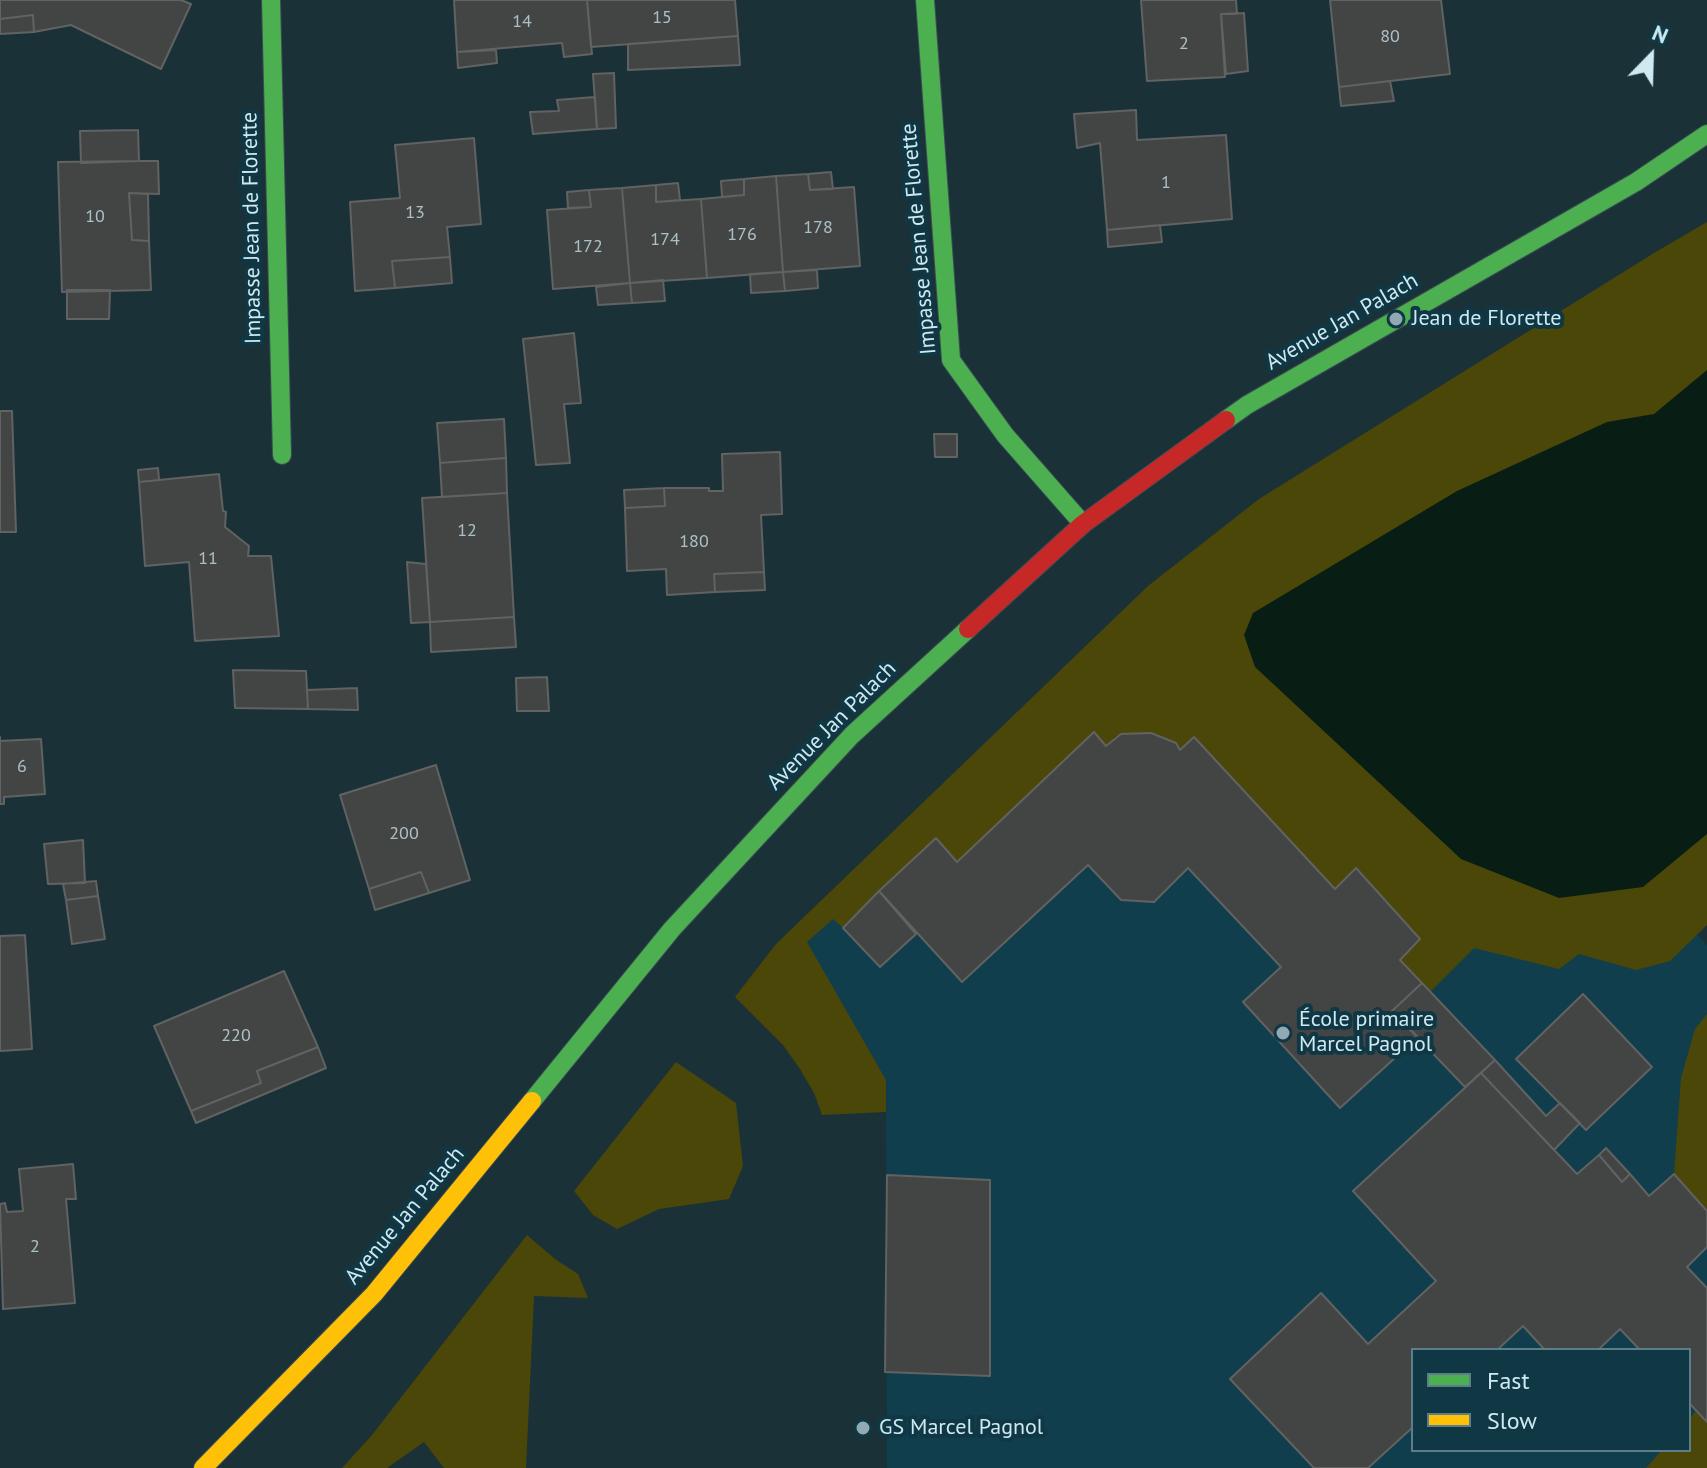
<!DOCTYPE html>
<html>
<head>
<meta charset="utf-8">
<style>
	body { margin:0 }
	#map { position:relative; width:1707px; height:1468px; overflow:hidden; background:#1b3138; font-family:"PT Sans",sans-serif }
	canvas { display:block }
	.legend { position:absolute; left:1411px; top:1348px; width:280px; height:104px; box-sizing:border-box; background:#0f3744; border:2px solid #5c7e8a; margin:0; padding:10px 14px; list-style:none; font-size:24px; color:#cfe9f3 }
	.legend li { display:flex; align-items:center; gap:16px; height:40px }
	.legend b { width:40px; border:2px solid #5c7e8a }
	.north { position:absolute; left:1611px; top:16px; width:80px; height:80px; -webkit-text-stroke:6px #0f3744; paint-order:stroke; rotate:23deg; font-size:22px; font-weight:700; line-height:32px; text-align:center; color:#cfe9f3 }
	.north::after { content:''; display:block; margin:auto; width:28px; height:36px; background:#cfe9f3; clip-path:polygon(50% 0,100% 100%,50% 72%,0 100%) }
</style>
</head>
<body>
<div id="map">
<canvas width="1707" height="1468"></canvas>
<ul class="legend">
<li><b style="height:10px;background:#4caf50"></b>Fast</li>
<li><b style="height:10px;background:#ffc107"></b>Slow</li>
</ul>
<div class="north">N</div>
</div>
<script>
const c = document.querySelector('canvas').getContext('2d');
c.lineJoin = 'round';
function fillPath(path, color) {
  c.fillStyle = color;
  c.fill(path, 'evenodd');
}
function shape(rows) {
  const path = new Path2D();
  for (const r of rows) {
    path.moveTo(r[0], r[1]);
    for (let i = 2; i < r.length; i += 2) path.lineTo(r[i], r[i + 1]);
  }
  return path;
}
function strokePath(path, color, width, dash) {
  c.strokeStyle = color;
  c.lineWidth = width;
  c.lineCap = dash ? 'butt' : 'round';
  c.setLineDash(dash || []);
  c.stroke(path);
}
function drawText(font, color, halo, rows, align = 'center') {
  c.font = font + ' "PT Sans",sans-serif';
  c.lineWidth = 8;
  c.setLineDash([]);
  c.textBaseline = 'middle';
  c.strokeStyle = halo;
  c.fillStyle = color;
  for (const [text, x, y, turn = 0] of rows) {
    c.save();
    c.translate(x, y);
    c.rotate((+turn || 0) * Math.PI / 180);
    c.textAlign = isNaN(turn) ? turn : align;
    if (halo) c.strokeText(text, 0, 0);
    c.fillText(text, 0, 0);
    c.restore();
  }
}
fillPath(shape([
	[1062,683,1674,910,1707,945,1707,1468,887,1468,886,1080,806,942,833,918,843,928,878,891],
	[1413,1350,1689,1350,1689,1450,1413,1450]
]), '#113e4c');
fillPath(shape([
	[1707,222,1707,925,1670,961,1636,970,1579,954,1559,969,1474,948,1431,991,1400,960,1420,939,1357,868,1335,889,1180,750,1176,743,1151,733,1125,734,1116,736,1106,746,1094,732,957,862,936,838,843,928,833,919,807,942,886,1080,886,1112,822,1115,814,1093,800,1069,783,1045,735,997,776,944,1148,586,1259,499,1654,253],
	[1707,1014,1707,1211,1674,1174,1681,1078,1695,1029],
	[676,1062,736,1103,743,1166,729,1199,659,1209,617,1229,593,1215,574,1191],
	[527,1235,555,1259,578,1274,588,1298,534,1296,526,1468,444,1468,424,1442,387,1468,342,1468,372,1435],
	[1696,1411,1707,1422,1707,1468,1646,1468,1662,1450,1689,1450,1689,1419]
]), '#4b4708');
fillPath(shape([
	[1707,370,1707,834,1643,887,1559,898,1461,859,1255,667,1244,635,1253,613,1457,491,1607,422,1654,414]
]), '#081e15');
const building = shape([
	[0,0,181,0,191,4,161,69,71,25,34,32,33,15,0,19,0,0],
	[454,0,587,0,592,54,564,57,562,43,457,52,454,0],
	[587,0,735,0,738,36,591,47,587,0],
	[1141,0,1236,0,1237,14,1221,14,1225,77,1147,81,1141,0],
	[1330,0,1441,0,1450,74,1339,87,1330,0],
	[1244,13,1248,71,1226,74,1221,14,1244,13],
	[33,15,34,32,0,34,0,19,33,15],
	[738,36,740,65,628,70,628,44,738,36],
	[496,50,497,63,458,68,457,52,496,50],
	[614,73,616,128,597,129,593,74,614,73],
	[1390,81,1394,101,1341,106,1339,87,1390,81],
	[595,97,597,129,533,134,530,112,559,111,557,100,595,97],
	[1136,110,1137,140,1226,135,1232,219,1107,230,1100,143,1077,148,1074,114,1136,110],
	[138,130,139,161,81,163,80,131,138,130],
	[474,138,481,224,447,227,450,257,392,261,395,288,355,291,350,202,400,198,395,145,474,138],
	[139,161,158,161,159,194,129,193,132,240,149,241,151,290,62,292,58,162,139,161],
	[831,172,833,189,810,190,808,174,831,172],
	[808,174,810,190,854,187,860,266,783,272,776,176,808,174],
	[776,176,783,272,707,278,701,199,744,195,744,179,776,176],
	[744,179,744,195,722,197,721,181,744,179],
	[678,183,680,200,656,202,656,185,678,183],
	[656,185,656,202,701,199,707,278,630,283,622,188,656,185],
	[622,188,630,283,553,289,547,210,591,207,589,190,622,188],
	[589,190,591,207,568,208,567,192,589,190],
	[129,193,148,194,149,241,132,240,129,193],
	[1160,225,1162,242,1108,247,1107,230,1160,225],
	[450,257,452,283,395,288,392,261,450,257],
	[817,270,818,288,785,291,783,272,817,270],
	[783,272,785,291,751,293,750,274,783,272],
	[663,280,665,301,632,303,630,283,663,280],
	[630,283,632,303,598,305,596,287,630,283],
	[67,290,110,290,109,319,67,319,67,290],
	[574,333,581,403,564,404,570,463,536,465,523,339,574,333],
	[0,411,12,411,16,532,0,532,0,411],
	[504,419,506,458,440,463,437,423,504,419],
	[934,434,957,434,957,457,935,457,934,434],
	[780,452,782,514,761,515,764,572,714,574,715,592,667,595,666,569,627,571,625,508,665,506,664,488,709,488,709,491,723,491,722,454,780,452],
	[506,458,507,493,442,497,440,463,506,458],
	[158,468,159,480,139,482,138,470,158,468],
	[219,474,223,511,226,512,225,527,249,546,248,556,271,556,279,636,195,641,189,562,145,566,139,482,219,474],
	[664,488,665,506,625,508,624,490,664,488],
	[507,493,514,617,430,622,422,498,507,493],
	[407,562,426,564,430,622,411,623,407,562],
	[764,572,765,590,715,592,714,574,764,572],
	[514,617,516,647,431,652,430,622,514,617],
	[233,670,306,671,308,709,235,708,233,670],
	[547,677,549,711,517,711,516,678,547,677],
	[357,688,358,710,308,709,307,690,357,688],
	[1094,732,1106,746,1121,734,1151,733,1176,743,1180,750,1194,737,1335,889,1356,868,1420,939,1400,960,1422,983,1392,1011,1418,1037,1340,1108,1243,1002,1281,967,1188,868,1154,902,1121,900,1088,865,962,982,879,891,936,838,957,862,1094,732],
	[0,737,0,741,41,739,45,794,4,797,4,804,0,804,0,737],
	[436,765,470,880,429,893,421,872,369,889,340,795,436,765],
	[83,840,85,883,48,884,44,844,83,840],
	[421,872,429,893,375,910,369,889,421,872],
	[96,881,98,896,66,900,63,884,96,881],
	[879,891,916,934,880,967,843,928,879,891],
	[98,896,105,939,72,944,66,900,98,896],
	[25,935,32,1049,0,1051,0,936,25,935],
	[284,971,318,1047,257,1071,261,1083,191,1111,154,1026,284,971],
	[1422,983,1495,1060,1465,1087,1392,1011,1422,983],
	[1583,994,1652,1067,1586,1130,1516,1059,1583,994],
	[318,1047,326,1068,196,1123,191,1111,261,1083,257,1071,318,1047],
	[1495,1060,1546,1116,1560,1103,1580,1123,1554,1150,1481,1073,1495,1060],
	[1481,1073,1577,1174,1599,1155,1622,1182,1630,1174,1649,1196,1674,1174,1707,1211,1707,1247,1687,1267,1707,1288,1707,1422,1689,1403,1689,1350,1640,1350,1620,1329,1598,1350,1545,1350,1523,1326,1497,1350,1413,1350,1413,1427,1368,1468,1314,1468,1230,1379,1321,1293,1368,1344,1436,1281,1353,1191,1481,1073],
	[1606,1148,1630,1174,1622,1182,1599,1155,1606,1148],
	[73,1164,76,1199,66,1199,75,1303,3,1309,0,1204,5,1203,7,1212,23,1211,19,1169,73,1164],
	[887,1175,990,1180,990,1376,885,1372,887,1175]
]);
fillPath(building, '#434545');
strokePath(building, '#616262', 2);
const fast = shape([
	[271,0,282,455],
	[925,0,951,360,1005,435,1083,524],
	[1226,420,1247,405,1636,182,1707,134],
	[532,1101,672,929,852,735,968,629]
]);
const slow = shape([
	[203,1468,374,1294,532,1101]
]);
const jam = shape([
	[968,629,1083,524,1226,420]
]);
strokePath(fast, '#3a4d53', 20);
strokePath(slow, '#3a4d53', 20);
strokePath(jam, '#3a4d53', 20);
strokePath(fast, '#4caf50', 18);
strokePath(slow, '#ffc107', 18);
strokePath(jam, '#c62828', 18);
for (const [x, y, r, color] of [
	[1396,319,8,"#90a9b2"],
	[1283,1033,8,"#90a9b2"],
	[863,1428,8,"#90a9b2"]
]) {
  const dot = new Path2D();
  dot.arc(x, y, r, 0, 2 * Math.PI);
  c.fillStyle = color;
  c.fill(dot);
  strokePath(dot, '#0f3744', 3);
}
drawText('18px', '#acc0c8', null, [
	["15",662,18],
	["14",522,22],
	["80",1390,37],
	["2",1184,44],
	["1",1166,183],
	["13",415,213],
	["10",95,217],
	["178",818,228],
	["176",742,235],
	["174",665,240],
	["172",588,247],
	["12",467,531],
	["180",694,542],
	["11",208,559],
	["6",22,767],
	["200",404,834],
	["220",236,1036],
	["2",35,1247]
]);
drawText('22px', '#cfe9f3', '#0f3744', [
	["Impasse Jean de Florette",252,228,-91],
	["Impasse Jean de Florette",919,239,-95],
	["Avenue Jan Palach",1342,322,-30],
	["Avenue Jan Palach",832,726,-45],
	["Avenue Jan Palach",405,1216,-50]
]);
drawText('22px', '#cfe9f3', '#0f3744', [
	["Jean de Florette",1412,319],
	["École primaire",1299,1020],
	["Marcel Pagnol",1299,1045],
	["GS Marcel Pagnol",879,1428]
], 'left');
</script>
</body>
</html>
